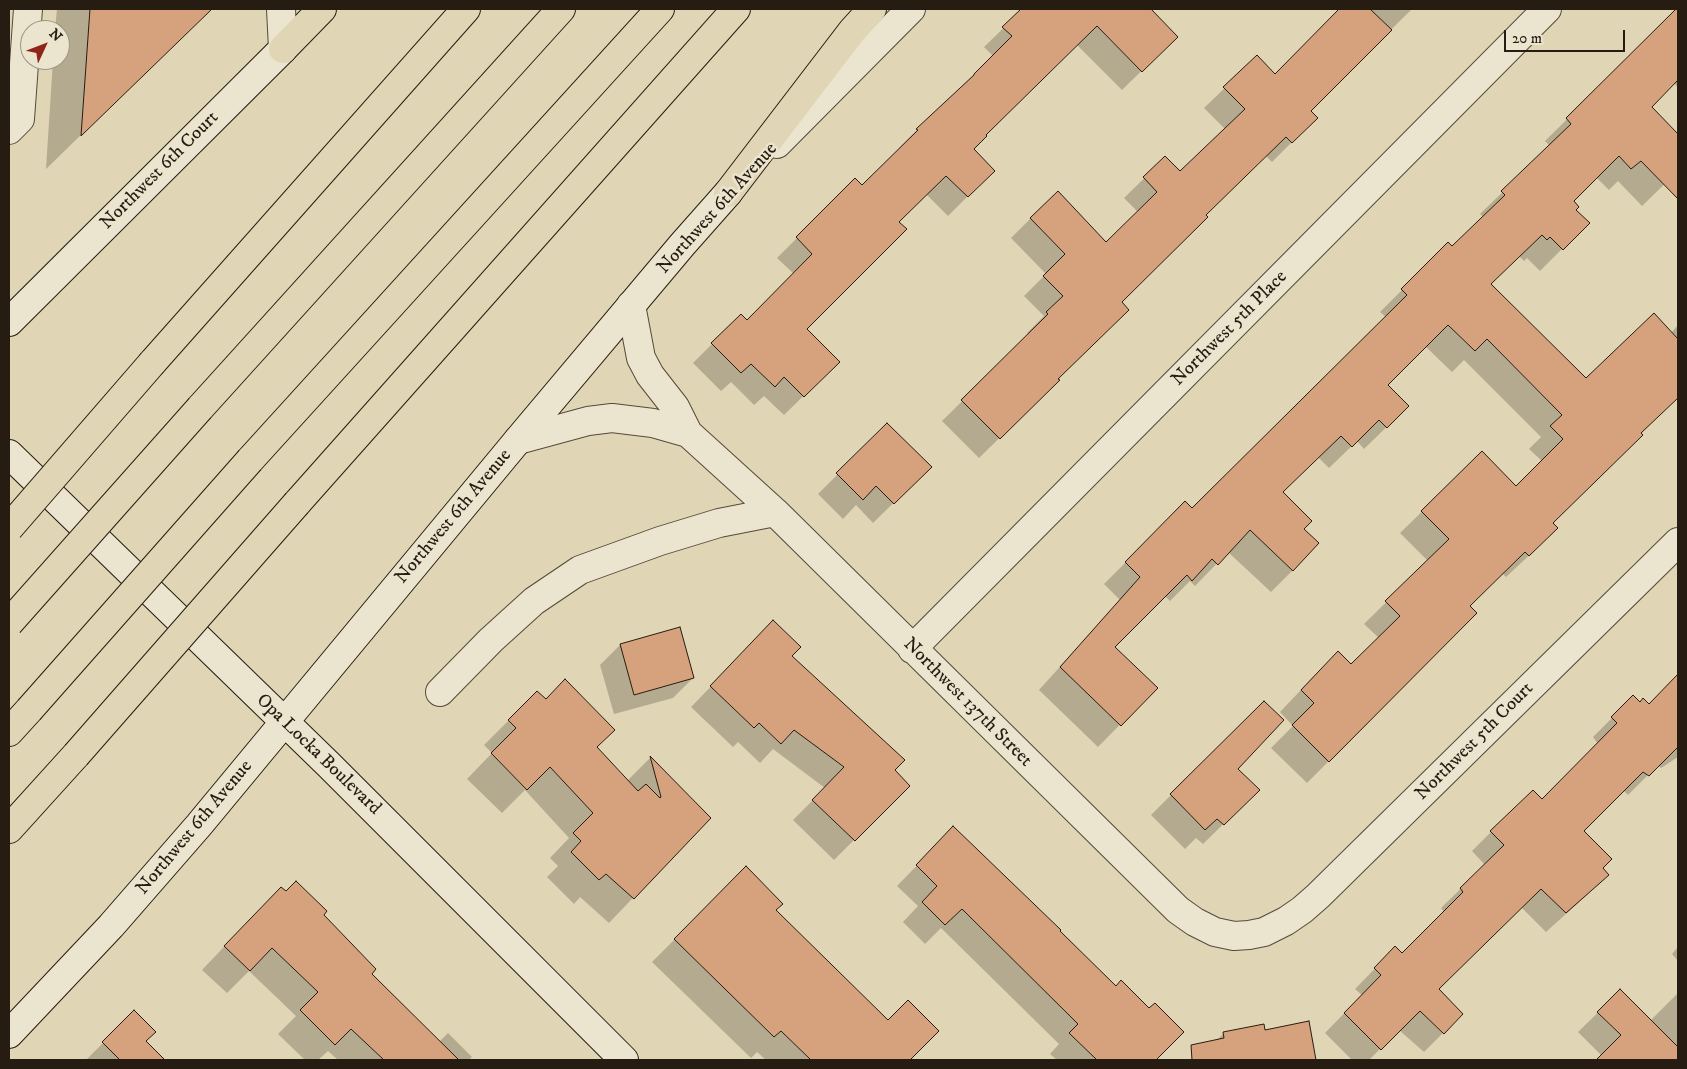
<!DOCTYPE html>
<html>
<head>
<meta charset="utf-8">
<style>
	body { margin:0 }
	#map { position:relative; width:1687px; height:1069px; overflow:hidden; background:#e0d5b4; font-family:"IM FELL DW Pica",serif }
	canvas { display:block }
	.frame { position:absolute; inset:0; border:10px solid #271c11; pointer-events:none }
	.north { position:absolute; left:20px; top:20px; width:50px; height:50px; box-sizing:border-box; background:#ebe4ce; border:1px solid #9d9482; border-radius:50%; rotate:47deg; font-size:14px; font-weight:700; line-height:20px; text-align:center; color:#271c11 }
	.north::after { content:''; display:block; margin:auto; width:18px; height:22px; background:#8f2418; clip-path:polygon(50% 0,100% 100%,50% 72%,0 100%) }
	.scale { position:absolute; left:1504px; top:30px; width:121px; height:22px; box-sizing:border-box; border:2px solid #271c11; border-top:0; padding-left:6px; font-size:15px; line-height:18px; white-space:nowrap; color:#271c11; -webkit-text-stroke:4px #ebe4ce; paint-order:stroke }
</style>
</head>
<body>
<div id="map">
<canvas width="1687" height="1069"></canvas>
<div class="frame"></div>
<div class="north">N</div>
<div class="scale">20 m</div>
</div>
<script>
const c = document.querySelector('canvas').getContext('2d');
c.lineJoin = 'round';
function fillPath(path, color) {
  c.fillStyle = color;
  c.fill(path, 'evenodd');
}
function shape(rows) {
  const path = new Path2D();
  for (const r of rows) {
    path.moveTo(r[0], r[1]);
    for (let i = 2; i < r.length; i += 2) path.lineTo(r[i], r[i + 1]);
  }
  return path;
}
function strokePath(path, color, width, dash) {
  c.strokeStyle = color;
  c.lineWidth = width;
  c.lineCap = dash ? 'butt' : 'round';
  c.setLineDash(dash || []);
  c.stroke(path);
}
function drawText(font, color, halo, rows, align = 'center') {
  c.font = font + ' "IM FELL DW Pica",serif';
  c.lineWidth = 5;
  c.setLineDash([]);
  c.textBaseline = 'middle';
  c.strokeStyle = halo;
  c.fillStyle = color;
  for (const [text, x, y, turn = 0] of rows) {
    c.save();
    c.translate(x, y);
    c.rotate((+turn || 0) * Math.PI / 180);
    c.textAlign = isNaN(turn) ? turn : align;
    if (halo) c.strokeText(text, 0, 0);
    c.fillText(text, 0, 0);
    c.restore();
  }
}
fillPath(shape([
	[57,9,200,9,200,19,46,169,53,60,60,60,60,30,55,30],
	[1023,9,1149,9,1176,37,1122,90,1076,44,972,149,974,190,948,216,926,194,898,222,805,329,838,362,784,415,764,396,754,405,731,382,721,391,693,363,741,315,747,321,794,274,777,258,855,180,862,187,899,150,898,149,917,130,993,56,984,47],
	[1340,9,1412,9,1309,111,1296,138,1272,162,1265,155,1204,215,1120,302,1038,400,979,458,942,421,1029,335,1027,333,1044,316,1024,296,1046,274,1011,238,1031,218,1106,243,1138,212,1124,198,1165,158,1180,173,1225,129,1204,108,1257,57,1274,75],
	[1678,9,1678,88,1674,83,1650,107,1678,136,1678,171,1642,206,1618,181,1609,190,1596,177,1572,201,1575,210,1588,223,1540,271,1527,258,1524,261,1519,256,1490,285,1586,380,1671,333,1678,325,1678,397,1551,523,1535,550,1506,577,1502,573,1469,606,1476,613,1307,783,1271,748,1293,726,1280,712,1316,674,1351,666,1379,638,1364,624,1428,561,1400,533,1482,453,1516,488,1542,461,1529,449,1541,437,1464,360,1452,372,1425,346,1387,385,1408,406,1364,449,1357,441,1329,468,1318,457,1282,492,1302,529,1293,570,1271,592,1228,552,1195,586,1190,581,1170,601,1165,596,1113,647,1156,688,1098,747,1039,690,1120,600,1104,584,1185,503,1192,510,1386,317,1380,312,1448,244,1452,247,1483,217,1480,214,1550,146,1545,141],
	[887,425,930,467,873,523,856,505,843,519,818,494],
	[679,628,693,678,673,698,614,714,600,665,620,645],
	[754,642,791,656,908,786,834,860,793,820,825,788,773,749,760,763,738,742,733,747,691,707],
	[1678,676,1678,757,1661,768,1658,765,1628,795,1623,790,1583,831,1601,868,1608,875,1588,894,1546,932,1521,907,1437,990,1462,1014,1424,1052,1399,1030,1369,1060,1352,1060,1325,1033,1362,995,1355,989,1395,948,1402,954,1444,912,1441,908,1485,865,1472,851,1491,832,1542,800,1598,744,1593,737,1633,697,1640,703,1649,706],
	[537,692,596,747,627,781,650,758,709,818,609,923,580,897,574,904,547,877,558,866,550,858,569,838,525,790,502,813,467,779,492,753,484,745],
	[1264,702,1236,769,1258,790,1203,844,1196,838,1185,849,1151,815],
	[934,848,1058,931,1116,988,1182,1032,1154,1060,1057,1060,1050,1054,1059,1044,941,928,925,944,903,922,918,906,897,886],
	[746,868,775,910,888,1022,937,1031,909,1060,766,1060,757,1052,751,1058,652,962],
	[258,911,322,915,370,974,439,1042,448,1033,472,1057,470,1059,471,1060,338,1060,328,1051,318,1060,305,1060,278,1034,296,1016,249,971,227,993,202,970],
	[1678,947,1678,961,1672,954],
	[1620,991,1650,1021,1678,993,1678,1051,1669,1060,1597,1060,1602,1056,1578,1032],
	[134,1012,144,1041,162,1060,86,1060],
	[1308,1023,1315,1060,1205,1060,1204,1053,1224,1033,1264,1032]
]), '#0003');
const building = shape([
	[90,9,212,9,81,136,90,9],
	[1021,9,1151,9,1178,37,1142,72,1097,26,986,135,987,136,974,149,995,171,968,197,946,176,899,222,907,229,807,329,840,362,804,397,784,377,775,387,751,364,741,373,711,343,741,314,747,320,812,254,796,237,855,178,862,185,918,130,916,129,974,75,974,74,1012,36,1002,27,1021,9],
	[1339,9,1370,9,1392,30,1311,111,1318,118,1292,143,1286,137,1206,215,1208,217,1122,302,1129,310,1058,379,1060,380,1000,439,961,400,1048,314,1046,312,1063,296,1043,276,1065,254,1030,218,1058,191,1106,242,1157,192,1143,177,1165,156,1180,171,1245,109,1223,87,1257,55,1275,74,1339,9],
	[1676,9,1678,9,1678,80,1652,107,1678,134,1678,199,1641,161,1631,169,1619,156,1574,201,1579,207,1576,210,1590,223,1563,250,1550,237,1547,240,1542,235,1491,284,1586,378,1654,313,1678,339,1678,398,1641,433,1643,435,1553,523,1558,528,1529,556,1525,552,1470,606,1477,613,1329,762,1292,725,1314,703,1301,690,1338,651,1351,664,1400,616,1385,601,1449,539,1421,511,1482,451,1516,486,1563,439,1550,426,1562,415,1487,339,1475,351,1448,325,1388,385,1409,406,1387,428,1379,420,1352,447,1341,436,1283,492,1312,521,1304,529,1319,543,1293,571,1250,530,1218,565,1212,559,1192,581,1187,575,1115,647,1158,688,1121,726,1060,667,1140,577,1125,562,1185,501,1192,508,1407,295,1401,289,1448,242,1452,246,1505,195,1501,191,1571,124,1566,118,1676,9],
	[887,423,932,467,894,504,876,486,863,500,836,473,887,423],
	[773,620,801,647,792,656,905,760,895,770,910,786,855,841,812,800,844,767,794,730,781,744,759,723,754,728,710,686,773,620],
	[680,627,694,678,634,695,620,644,680,627],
	[1678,674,1678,747,1649,776,1643,772,1584,831,1612,859,1603,868,1609,875,1566,913,1541,889,1439,989,1463,1014,1444,1034,1420,1011,1381,1050,1344,1013,1381,975,1374,968,1395,946,1402,953,1463,892,1460,888,1504,845,1490,831,1533,790,1542,799,1617,723,1611,717,1633,695,1640,702,1643,698,1649,704,1678,674],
	[565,679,615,730,597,747,638,791,646,784,660,798,661,797,650,756,711,818,634,899,606,874,599,880,571,852,581,841,573,833,593,813,550,767,527,790,491,753,516,728,508,720,537,691,546,699,565,679],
	[1264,701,1284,720,1238,769,1260,790,1224,825,1217,819,1205,830,1170,794,1264,701],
	[953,826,1061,930,1060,931,1116,986,1121,980,1149,1008,1155,1003,1184,1032,1156,1060,1097,1060,1069,1033,1078,1024,962,909,945,925,922,902,937,886,916,865,953,826],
	[746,866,783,904,776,910,888,1020,908,1000,939,1031,910,1060,811,1060,781,1031,774,1037,674,939,746,866],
	[296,881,327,911,324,915,376,969,372,974,459,1060,384,1060,351,1029,335,1045,300,1010,318,992,272,948,250,971,224,946,281,887,286,891,296,881],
	[1620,989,1678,1047,1678,1060,1596,1060,1621,1035,1597,1012,1620,989],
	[134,1010,156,1032,146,1041,165,1060,120,1060,102,1042,134,1010],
	[1309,1021,1316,1060,1192,1060,1191,1045,1224,1038,1223,1032,1264,1024,1265,1030,1309,1021]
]);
fillPath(building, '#d6a17d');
strokePath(building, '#271c11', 1);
const minor = shape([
	[281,9,283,49],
	[9,130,20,119,28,9],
	[777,144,911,9],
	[631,305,641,358,650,375,675,407,688,433,775,512,1178,910,1195,922,1215,932,1234,936,1249,935,1264,932,1286,921,1302,910,1318,896,1678,542],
	[518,440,588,421,612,418,653,423,688,433],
	[912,649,1547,9],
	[440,692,491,640,534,601,580,570,660,541,719,523,775,512]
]);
const secondary = shape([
	[9,322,283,49],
	[9,454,329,765,624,1060],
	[9,1034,111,926,199,825,518,440,682,245,728,193]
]);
const motorway = shape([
	[283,49,322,9],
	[728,193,852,31,872,9],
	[152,363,466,9],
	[200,408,561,9],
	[250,460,660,9],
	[297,503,736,9],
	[9,732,29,710],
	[9,829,76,755]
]);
strokePath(minor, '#554a3a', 30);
strokePath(secondary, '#271c11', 30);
strokePath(motorway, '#271c11', 30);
strokePath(minor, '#ebe4ce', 28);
strokePath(secondary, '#ebe4ce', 28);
strokePath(motorway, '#e0d5b4', 28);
const motorwayBridge = shape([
	[9,528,152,363],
	[9,623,200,408],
	[29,710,250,460],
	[76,755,297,503]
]);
strokePath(motorwayBridge, '#271c11', 30, []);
strokePath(motorwayBridge, '#e0d5b4', 28);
drawText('19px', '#271c11', '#ebe4ce', [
	["Northwest 6th Court",160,171,-45],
	["Northwest 6th Avenue",718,209,-48],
	["Northwest 5th Place",1230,329,-45],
	["Northwest 6th Avenue",454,517,-50],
	["Northwest 137th Street",967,703,45],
	["Northwest 5th Court",1475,742,-45],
	["Opa Locka Boulevard",318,755,44],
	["Northwest 6th Avenue",195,828,-50]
]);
</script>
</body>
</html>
